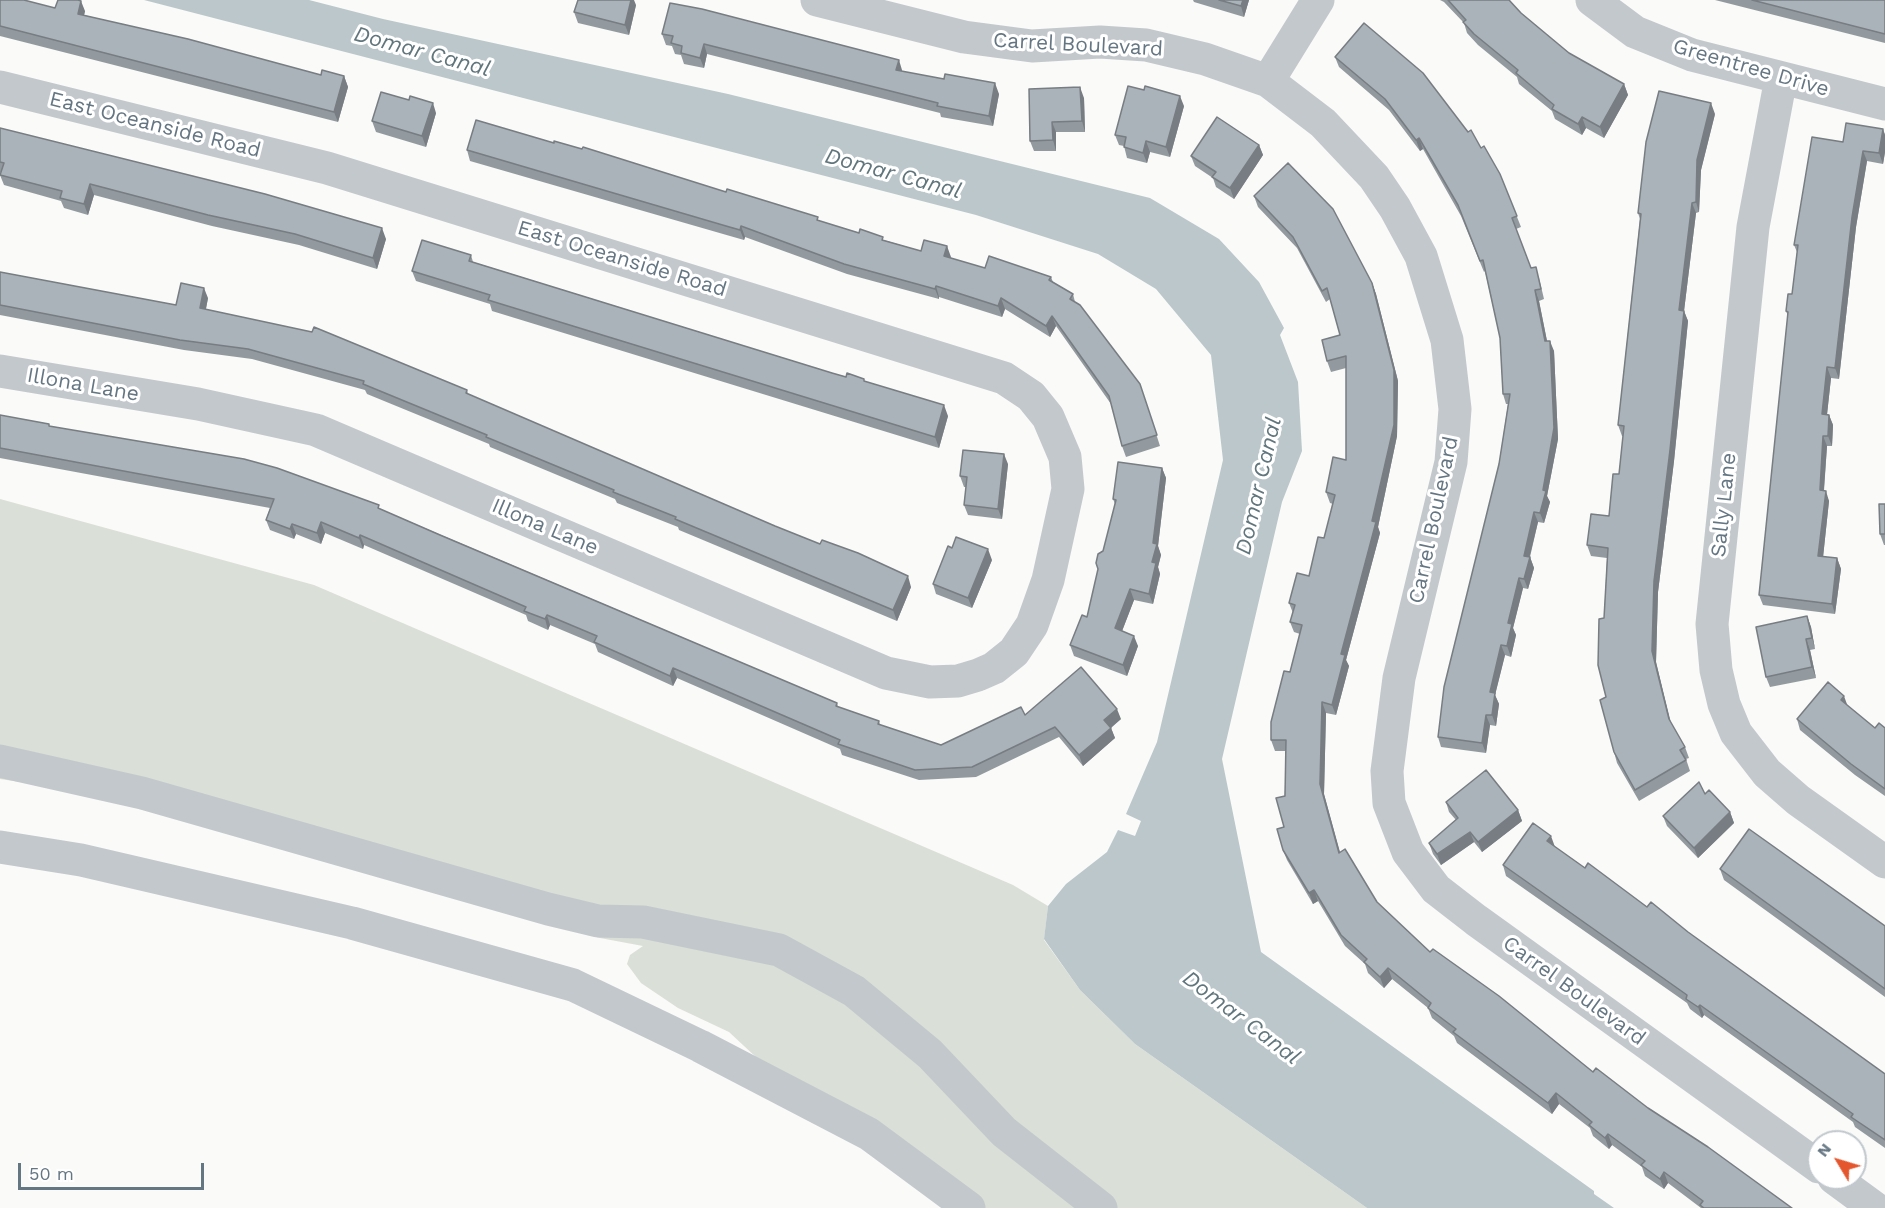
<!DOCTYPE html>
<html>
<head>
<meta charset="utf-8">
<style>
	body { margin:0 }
	#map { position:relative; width:1885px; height:1208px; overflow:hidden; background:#fafaf8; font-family:"Work Sans",sans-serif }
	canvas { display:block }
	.north { position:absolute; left:1807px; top:1130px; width:60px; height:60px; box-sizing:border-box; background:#fff; border:2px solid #c1c8cd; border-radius:50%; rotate:308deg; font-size:16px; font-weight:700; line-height:24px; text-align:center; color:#657683 }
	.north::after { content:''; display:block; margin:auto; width:21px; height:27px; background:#e4572e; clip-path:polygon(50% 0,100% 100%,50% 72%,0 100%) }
	.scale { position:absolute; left:18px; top:1163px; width:186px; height:27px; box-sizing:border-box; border:3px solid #657683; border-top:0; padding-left:8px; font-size:18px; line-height:21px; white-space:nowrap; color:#657683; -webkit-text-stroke:4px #fff; paint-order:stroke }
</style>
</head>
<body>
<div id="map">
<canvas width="1885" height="1208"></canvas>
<div class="north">N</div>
<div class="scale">50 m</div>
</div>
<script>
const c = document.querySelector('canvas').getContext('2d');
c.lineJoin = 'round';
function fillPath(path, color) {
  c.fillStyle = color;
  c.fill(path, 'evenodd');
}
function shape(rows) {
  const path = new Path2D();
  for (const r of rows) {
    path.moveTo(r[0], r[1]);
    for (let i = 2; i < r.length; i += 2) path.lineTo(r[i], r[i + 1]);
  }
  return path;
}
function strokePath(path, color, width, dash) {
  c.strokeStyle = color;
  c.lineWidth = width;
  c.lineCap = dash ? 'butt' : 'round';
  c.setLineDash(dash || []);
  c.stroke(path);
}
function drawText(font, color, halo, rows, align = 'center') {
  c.font = font + ' "Work Sans",sans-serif';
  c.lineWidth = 6;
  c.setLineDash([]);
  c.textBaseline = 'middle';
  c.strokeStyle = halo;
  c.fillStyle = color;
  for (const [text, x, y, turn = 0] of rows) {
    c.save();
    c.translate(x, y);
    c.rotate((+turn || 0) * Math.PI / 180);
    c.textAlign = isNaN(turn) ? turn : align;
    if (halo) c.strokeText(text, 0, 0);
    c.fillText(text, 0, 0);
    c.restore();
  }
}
fillPath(shape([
	[0,499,314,585,1013,885,1048,906,1044,940,1080,990,1135,1044,1367,1208,983,1208,772,1072,729,1032,678,1008,641,983,627,964,630,955,643,946,600,938,138,807,54,787,0,779]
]), '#dadfd7');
fillPath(shape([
	[144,0,309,0,383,19,728,94,1150,198,1219,239,1259,282,1284,328,1280,335,1298,382,1302,451,1282,502,1222,759,1261,952,1594,1191,1594,1194,1614,1208,1367,1208,1135,1044,1080,990,1044,939,1048,906,1066,884,1107,852,1118,830,1135,836,1141,821,1126,814,1157,742,1223,460,1211,355,1156,289,1098,254,976,215]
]), '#bbc7cb');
strokePath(shape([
	[817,0,964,37,1032,46,1100,42,1146,45,1205,59,1268,81,1323,123,1374,177,1395,208,1421,256,1447,340,1455,409,1451,462,1399,678,1387,771,1389,803,1408,852,1436,889,1476,920,1819,1167],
	[1592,0,1635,32,1692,55,1885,104],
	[1781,78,1753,227,1712,624,1716,670,1724,704,1736,733,1767,773,1798,800,1885,862],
	[1268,81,1318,0],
	[0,87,327,168,1004,378,1031,396,1048,417,1065,457,1068,489,1048,580,1032,625,1014,652,994,668,978,675,958,681,930,682,886,673,316,430,198,404,0,371],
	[0,761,142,793,548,909,598,921,643,922,779,950,854,991,930,1054,1004,1132,1101,1208],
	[0,847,81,860,352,923,573,985,700,1046,869,1134,969,1208],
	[1834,1178,1875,1208]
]), '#c3c8cc', 33);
fillPath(shape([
	[0,0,55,8,85,11,84,15,321,75,344,76,348,87,338,122,0,36],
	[1193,0,1249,0,1244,17,1194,2],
	[1440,0,1509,0,1521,13,1569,53,1624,84,1628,95,1604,138,1586,128,1582,135,1555,119,1552,111,1519,84,1517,77,1478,45,1467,33,1464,23,1444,2],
	[1715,0,1885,0,1885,43],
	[636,5,629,35,578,23,574,12],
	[662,34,902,70,902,71,999,94,993,126,941,117,940,113,707,54,704,68,684,64,681,55,675,54,672,46,666,45],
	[1335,57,1468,132,1500,174,1521,227,1516,229,1531,268,1539,278,1544,299,1539,301,1547,341,1554,351,1558,439,1547,496,1550,502,1544,523,1538,522,1530,557,1534,568,1528,589,1523,588,1513,628,1516,635,1511,657,1505,655,1495,695,1499,704,1496,726,1490,725,1486,753,1441,747,1438,737,1499,464,1508,404,1506,404,1503,394,1500,338,1485,271,1484,272,1461,216,1423,149,1420,151,1389,110,1339,67],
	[1029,89,1084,98,1085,132,1056,132,1056,151,1034,151,1030,141],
	[1184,106,1170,157,1150,152,1147,163,1127,158,1124,146,1119,145,1115,135],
	[436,113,426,147,376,132,372,121],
	[1715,114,1701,170,1699,212,1696,213,1684,311,1688,321,1674,461,1658,592,1656,662,1671,723,1685,747,1689,758,1686,759,1690,771,1639,801,1617,763,1614,752,1606,697,1604,618,1607,558,1591,556,1587,545,1609,516,1619,474,1623,436,1622,436,1618,425,1640,219,1638,213],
	[0,128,386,239,377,269,299,245,212,226,94,195,88,215,64,208,61,201,4,185,0,175,1,172,0,172],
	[1883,129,1885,135,1885,152,1883,164,1867,161,1856,227,1839,379,1831,378,1827,414,1829,415,1833,425,1832,446,1827,446,1824,491,1829,501,1823,557,1837,558,1841,569,1835,614,1763,605,1759,595,1788,316,1786,311,1792,294,1797,252,1794,245,1843,142],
	[554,143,921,251,947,246,950,258,985,268,1051,277,1053,282,1073,294,1075,302,1140,384,1160,446,1126,457,1122,446,1111,404,1056,326,1050,337,1005,309,1002,317,939,297,939,299,847,274,745,237,744,240,730,236,470,161,467,150],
	[1259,145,1263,155,1234,199,1216,187,1213,178,1195,166,1191,156],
	[1254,196,1372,283,1376,294,1398,381,1397,436,1378,527,1380,533,1346,660,1349,666,1336,715,1326,713,1324,794,1340,852,1377,902,1430,952,1593,1072,1648,1108,1792,1208,1701,1208,1668,1183,1664,1189,1645,1176,1642,1167,1612,1145,1609,1149,1593,1136,1590,1128,1559,1104,1552,1114,1457,1043,1454,1036,1432,1018,1428,1008,1392,979,1384,988,1368,973,1365,964,1345,946,1318,901,1313,904,1287,860,1283,850,1286,751,1275,751,1271,740,1290,672,1300,634,1294,632,1290,622,1293,613,1289,603,1309,576,1324,538,1333,504,1330,503,1326,492,1346,460,1346,368,1331,372,1327,361,1340,335,1330,299,1326,302,1297,248,1258,207],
	[471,255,473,262,832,373,866,382,948,416,939,448,492,311,490,304,416,281,412,271],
	[0,272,176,305,208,298,206,309,467,390,468,394,911,587,897,621,679,530,678,527,617,503,615,499,490,447,489,444,367,394,365,390,252,359,184,350,0,315],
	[0,415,50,426,380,509,837,703,838,707,879,721,880,725,941,745,1025,715,1121,719,1111,728,1115,738,1083,766,1059,737,976,777,919,780,842,755,840,749,677,678,673,686,598,652,595,644,550,625,548,630,528,621,526,615,364,545,363,549,325,533,321,544,296,534,294,539,270,530,266,520,270,508,0,458],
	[1008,464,1002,519,968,515,964,505,966,487,964,487,960,476],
	[1162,468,1166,478,1158,546,1161,555,1158,567,1160,574,1153,604,1134,600,1122,631,1138,646,1127,676,1074,656,1070,645,1087,617,1115,504,1113,499],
	[1885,504,1885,545,1884,545,1880,534],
	[992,560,972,608,936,594,933,584],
	[1807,616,1811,627,1815,649,1810,650,1816,678,1770,687,1766,677],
	[1848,707,1875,728,1885,728,1885,796,1855,775,1800,730,1797,719],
	[1705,794,1730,812,1734,823,1698,858,1667,826,1663,816],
	[1446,802,1518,810,1522,821,1482,852,1474,842,1441,865,1433,854,1429,843,1456,820,1449,812],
	[1554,846,1585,868,1688,932,1885,1074,1885,1148,1855,1127,1853,1122,1704,1015,1702,1018,1690,1009,1687,1003,1506,876,1503,865],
	[1720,869,1885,926,1885,997,1724,880]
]), '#929a9f');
fillPath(shape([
	[631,0,634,0,636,5,629,35,625,25],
	[1243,0,1249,0,1244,17,1241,6],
	[81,1,85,11,82,24,78,14],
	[704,44,707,54,704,68,700,58],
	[899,60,902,70,900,81,896,70],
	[344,76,348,87,338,122,334,112],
	[995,83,999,94,993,126,989,116],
	[1624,84,1628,95,1604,138,1600,127],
	[1080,87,1084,98,1085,132,1082,121],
	[1180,96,1184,106,1170,157,1166,147],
	[433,103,436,113,426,147,422,136],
	[1711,103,1715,114,1701,170,1699,212,1696,202,1697,160],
	[1582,117,1586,128,1582,135,1578,124],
	[1052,122,1056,132,1056,151,1053,140],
	[1883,129,1885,135,1885,152,1883,164,1879,153],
	[1419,138,1423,149,1420,151,1416,140],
	[1146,141,1150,152,1147,163,1143,153],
	[1259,145,1263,155,1234,199,1230,188],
	[1863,151,1867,161,1856,227,1839,379,1835,368,1852,217],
	[90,184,94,195,88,215,84,204],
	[1692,203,1696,213,1684,311,1688,321,1674,461,1658,592,1656,662,1672,729,1669,719,1652,651,1654,581,1679,310],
	[741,226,745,237,744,240,740,230],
	[382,228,386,239,377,269,373,258],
	[947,246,951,257,948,266,944,256],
	[1372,283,1376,294,1398,381,1397,436,1378,527,1380,533,1346,660,1349,666,1336,715,1332,705,1341,654,1372,521],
	[936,286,939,297,939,299,935,289],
	[204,288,208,298,204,318,200,308],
	[1535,290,1539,301,1549,351,1545,341],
	[1001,298,1005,309,1002,317,998,306],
	[1052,316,1056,326,1050,337,1046,326],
	[1550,341,1554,351,1558,439,1547,496,1550,502,1544,523,1540,513,1543,490],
	[1827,367,1831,378,1826,424,1822,414],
	[944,405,948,416,939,448,935,437],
	[1829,415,1833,425,1832,446,1828,436],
	[1823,436,1827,446,1823,501,1820,490],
	[1004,454,1008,464,1002,519,998,509],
	[1162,468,1166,478,1158,546,1161,555,1158,567,1160,574,1153,604,1149,594,1152,562,1153,543],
	[1826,491,1829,501,1822,567,1818,556],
	[1534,512,1538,522,1529,559,1530,557,1534,568,1528,589,1524,579,1524,556],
	[321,522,325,533,321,544,317,533],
	[292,524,296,534,294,539,290,529],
	[360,535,364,545,363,549,359,538],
	[988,549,992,560,972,608,968,598],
	[1837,558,1841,569,1835,614,1832,604],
	[908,576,911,587,897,621,893,610],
	[1519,578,1523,588,1513,628,1516,635,1511,657,1507,646,1508,623],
	[1130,589,1134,600,1119,639,1115,628],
	[547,615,550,625,548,630,545,619],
	[1807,616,1811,627,1815,649,1812,638],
	[1134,636,1138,646,1127,676,1123,665],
	[1806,639,1810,650,1816,678,1812,667],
	[1501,645,1505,655,1495,695,1499,704,1496,726,1492,715,1490,692],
	[673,668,677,678,673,686,670,676],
	[1844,696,1848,707,1841,700],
	[1322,702,1326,713,1324,794,1343,864,1339,853,1320,784],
	[1117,709,1121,719,1108,730,1104,720],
	[1486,715,1490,725,1486,753,1482,743],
	[1111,728,1115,738,1083,766,1079,755],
	[1518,810,1522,821,1482,852,1478,842],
	[1730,812,1734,823,1698,858,1694,848],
	[1470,832,1474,842,1441,865,1437,854],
	[1551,836,1555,847,1547,841],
	[1314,890,1318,901,1313,904,1309,893],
	[1388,968,1392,979,1384,988,1380,977],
	[1700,1005,1704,1015,1702,1018,1698,1007],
	[1556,1093,1559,1104,1552,1114,1548,1103],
	[1608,1134,1612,1145,1609,1149,1605,1138],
	[1664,1172,1668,1183,1664,1189,1660,1179]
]), '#777d82');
const building = shape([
	[0,0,24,0,55,8,58,0,78,0,81,1,78,14,188,39,321,75,322,70,344,76,334,112,0,26,0,0],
	[578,0,631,0,625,25,574,12,578,0],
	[1219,0,1243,0,1241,6,1219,0],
	[1448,0,1509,0,1521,13,1569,53,1624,84,1600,127,1582,117,1578,124,1552,109,1554,105,1516,73,1518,70,1474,34,1463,22,1466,20,1448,0],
	[1752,0,1885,0,1885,34,1752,0],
	[670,3,702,9,899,60,896,70,944,79,945,74,995,83,989,116,937,106,938,103,704,44,700,58,681,53,682,46,671,43,673,36,662,34,670,3],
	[1364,23,1423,73,1468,132,1471,130,1481,148,1484,146,1500,174,1517,216,1512,218,1531,268,1536,267,1541,289,1535,290,1545,341,1550,341,1554,428,1543,490,1546,491,1540,513,1534,512,1524,556,1530,557,1524,579,1519,578,1508,623,1512,624,1507,646,1501,645,1490,692,1495,693,1492,715,1486,715,1482,743,1438,737,1444,687,1499,464,1510,394,1503,394,1500,338,1483,260,1480,261,1458,205,1419,138,1416,140,1385,99,1335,57,1364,23],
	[1128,86,1144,90,1145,86,1180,96,1166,147,1146,141,1143,153,1124,147,1126,137,1115,135,1128,86],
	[1080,87,1082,121,1052,122,1053,140,1030,141,1029,89,1080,87],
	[1659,91,1711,103,1697,160,1696,202,1692,203,1679,310,1684,311,1670,450,1654,581,1652,651,1669,719,1685,747,1680,750,1686,760,1635,790,1614,752,1600,700,1606,697,1598,665,1599,619,1604,618,1608,548,1587,545,1591,514,1609,516,1613,474,1619,474,1624,426,1618,425,1641,214,1638,213,1646,142,1659,91],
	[381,92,409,100,410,96,433,103,422,136,372,121,381,92],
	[1217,117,1259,145,1230,188,1212,177,1216,172,1191,156,1217,117],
	[476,120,554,143,554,141,582,149,583,147,726,192,727,189,818,217,817,220,859,233,860,229,883,237,882,240,921,251,924,240,947,246,944,256,985,268,989,256,1051,277,1049,280,1073,294,1070,299,1080,305,1140,384,1157,435,1122,446,1109,396,1052,316,1046,326,1001,298,998,306,936,286,935,289,844,264,741,226,740,230,726,226,467,150,476,120],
	[1846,123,1883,129,1879,153,1863,151,1852,217,1835,368,1827,367,1822,414,1829,415,1828,436,1823,436,1820,490,1826,491,1818,556,1837,558,1832,604,1759,595,1788,312,1786,311,1788,294,1792,294,1798,245,1794,245,1812,137,1843,142,1846,123],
	[0,128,265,194,382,228,373,258,295,234,208,215,90,184,84,204,60,198,62,191,0,175,4,163,0,162,0,128],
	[1288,163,1333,209,1372,283,1394,370,1394,425,1372,521,1376,522,1341,654,1345,655,1332,705,1322,702,1320,784,1339,853,1345,849,1377,902,1430,952,1433,949,1499,996,1593,1072,1596,1068,1648,1108,1708,1147,1792,1208,1704,1208,1700,1205,1703,1201,1664,1172,1660,1179,1641,1165,1645,1161,1608,1134,1605,1138,1589,1125,1592,1122,1556,1093,1548,1103,1453,1032,1456,1029,1428,1008,1431,1003,1388,968,1380,977,1364,962,1367,959,1341,935,1314,890,1309,893,1283,850,1277,829,1284,827,1276,798,1285,796,1286,740,1271,740,1271,722,1284,671,1290,672,1302,625,1290,622,1295,605,1289,603,1297,573,1309,576,1318,537,1324,538,1335,495,1326,492,1333,457,1346,460,1346,356,1327,361,1322,340,1340,335,1327,288,1322,291,1293,237,1254,196,1288,163],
	[422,240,471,255,469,261,832,373,846,377,847,373,864,379,864,381,944,405,935,437,488,300,490,295,412,271,422,240],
	[0,272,176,305,181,283,204,288,200,308,312,332,314,327,467,390,466,393,775,526,820,544,822,540,858,553,908,576,893,610,675,519,676,517,613,492,614,490,486,437,487,435,363,384,364,381,248,349,180,340,0,305,0,272],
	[0,415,49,424,49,426,244,459,277,468,379,505,378,508,440,535,837,703,836,706,879,721,878,724,941,745,1021,707,1025,715,1081,667,1117,709,1104,720,1111,728,1079,755,1055,727,972,767,915,770,838,744,840,740,673,668,670,676,594,642,597,636,547,615,545,619,524,611,526,607,360,535,359,538,321,522,317,533,292,524,290,529,266,520,274,499,0,448,0,415],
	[963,450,1004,454,998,509,964,505,967,477,960,476,963,450],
	[1118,462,1162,468,1153,543,1157,544,1152,562,1156,563,1149,594,1130,589,1115,628,1134,636,1123,665,1070,645,1082,615,1087,617,1098,569,1096,563,1098,554,1103,551,1116,500,1113,499,1118,462],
	[1879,504,1885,504,1885,534,1880,534,1879,504],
	[956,537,988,549,968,598,933,584,948,546,952,548,956,537],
	[1807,616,1812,638,1806,639,1812,667,1766,677,1756,627,1807,616],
	[1828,682,1844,696,1841,700,1875,728,1879,723,1885,728,1885,789,1851,764,1797,719,1828,682],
	[1486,770,1518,810,1478,842,1470,832,1437,854,1429,843,1458,818,1446,802,1486,770],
	[1699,782,1705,794,1709,790,1730,812,1694,848,1663,816,1699,782],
	[1533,823,1551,836,1547,841,1585,868,1588,863,1647,907,1651,902,1688,932,1885,1074,1885,1140,1851,1117,1853,1114,1700,1005,1698,1007,1686,999,1687,995,1503,865,1533,823],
	[1749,829,1885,926,1885,989,1720,869,1749,829]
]);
fillPath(building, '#aab3b9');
strokePath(building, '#777d82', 1.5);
drawText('21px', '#657683', '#fff', [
	["Carrel Boulevard",1078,45,3],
	["Greentree Drive",1751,68,16],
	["East Oceanside Road",155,125,14],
	["East Oceanside Road",622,259,17],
	["Illona Lane",83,385,10],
	["Sally Lane",1724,505,-84],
	["Carrel Boulevard",1434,520,-78],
	["Illona Lane",545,527,23],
	["Carrel Boulevard",1574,991,36]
]);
drawText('italic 22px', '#60757c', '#fff', [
	["Domar Canal",422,52,15],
	["Domar Canal",893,174,15],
	["Domar Canal",1259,486,-77],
	["Domar Canal",1241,1018,37]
]);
</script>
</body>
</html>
